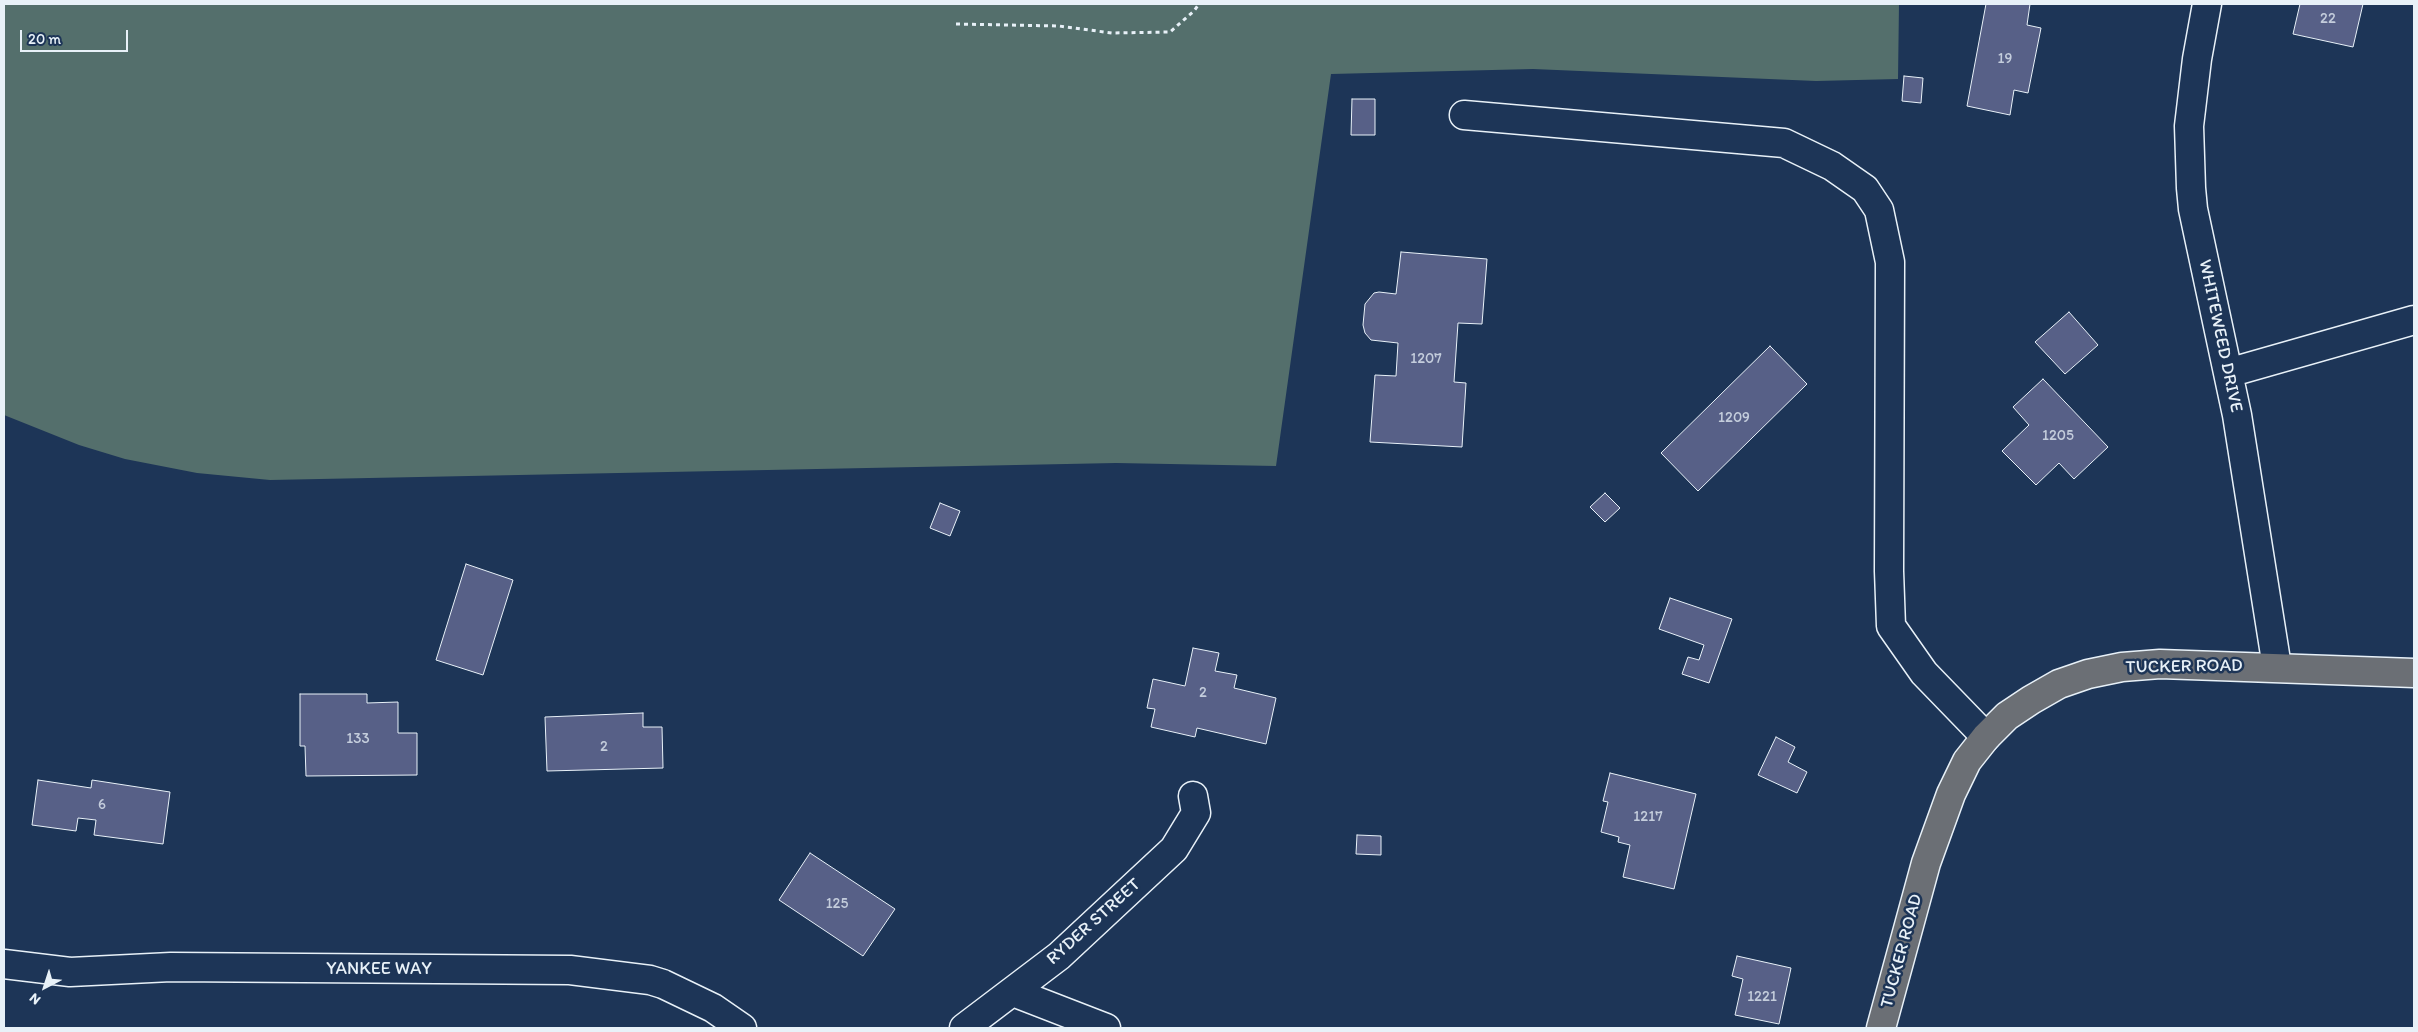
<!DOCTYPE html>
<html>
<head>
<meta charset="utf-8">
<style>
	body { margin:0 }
	#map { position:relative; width:2418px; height:1032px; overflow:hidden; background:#1d3557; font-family:Itim,sans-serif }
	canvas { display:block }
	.frame { position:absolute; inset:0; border:5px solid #e8f1f8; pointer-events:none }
	.north { position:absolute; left:20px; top:962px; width:50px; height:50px; -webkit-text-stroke:4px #1d3557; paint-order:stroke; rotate:220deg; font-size:14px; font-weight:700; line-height:20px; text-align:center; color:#e8f1f8 }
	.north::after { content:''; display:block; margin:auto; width:18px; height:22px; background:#e8f1f8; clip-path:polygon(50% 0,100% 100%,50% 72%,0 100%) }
	.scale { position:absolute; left:20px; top:30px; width:108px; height:22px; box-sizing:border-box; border:2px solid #e8f1f8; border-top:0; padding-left:6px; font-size:15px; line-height:18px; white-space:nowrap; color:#e8f1f8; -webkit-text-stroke:4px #1d3557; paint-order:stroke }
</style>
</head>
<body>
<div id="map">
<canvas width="2418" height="1032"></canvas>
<div class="frame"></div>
<div class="north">N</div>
<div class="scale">20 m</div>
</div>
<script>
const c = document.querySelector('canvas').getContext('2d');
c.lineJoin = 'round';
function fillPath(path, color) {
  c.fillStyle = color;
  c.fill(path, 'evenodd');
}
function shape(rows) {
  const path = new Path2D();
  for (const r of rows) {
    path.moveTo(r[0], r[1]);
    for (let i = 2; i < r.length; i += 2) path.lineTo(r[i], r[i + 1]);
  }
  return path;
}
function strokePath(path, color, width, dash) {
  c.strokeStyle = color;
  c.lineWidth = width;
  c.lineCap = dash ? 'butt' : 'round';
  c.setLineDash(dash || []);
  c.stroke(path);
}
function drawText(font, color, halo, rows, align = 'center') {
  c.font = font + ' Itim,sans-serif';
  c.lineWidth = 5;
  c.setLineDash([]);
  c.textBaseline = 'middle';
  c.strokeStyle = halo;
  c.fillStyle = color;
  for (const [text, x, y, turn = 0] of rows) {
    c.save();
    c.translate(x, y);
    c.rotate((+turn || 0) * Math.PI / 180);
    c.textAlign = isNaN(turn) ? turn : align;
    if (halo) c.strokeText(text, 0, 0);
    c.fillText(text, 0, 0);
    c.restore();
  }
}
fillPath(shape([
	[4,4,1899,4,1898,79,1816,81,1533,69,1331,74,1276,466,1116,463,270,480,197,473,125,459,79,445,4,415]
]), '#546f6c');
const building = shape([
	[1986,4,2030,4,2027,25,2041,28,2028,93,2014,90,2010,115,1967,106,1986,4],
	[2300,4,2363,4,2353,47,2293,34,2300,4],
	[1904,76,1923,78,1921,103,1902,101,1904,76],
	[1352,99,1375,99,1375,135,1351,135,1352,99],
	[1401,252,1487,259,1482,324,1458,323,1454,382,1466,383,1462,447,1370,442,1375,375,1396,376,1398,343,1371,340,1365,333,1363,325,1365,304,1374,293,1379,292,1396,294,1401,252],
	[2069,312,2098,345,2065,374,2035,342,2069,312],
	[1770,346,1807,384,1698,491,1661,453,1770,346],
	[2043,379,2108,447,2074,479,2059,463,2036,485,2002,451,2029,425,2013,407,2043,379],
	[1605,493,1620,508,1605,522,1590,507,1605,493],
	[940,503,960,511,950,536,930,528,940,503],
	[466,564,513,580,483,675,436,660,466,564],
	[1670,598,1732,619,1709,683,1682,674,1688,657,1699,660,1704,645,1659,629,1670,598],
	[1193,648,1219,653,1215,671,1237,675,1234,688,1276,698,1266,744,1197,728,1195,737,1151,727,1155,709,1147,708,1153,679,1185,686,1193,648],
	[300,694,367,694,367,703,398,702,398,733,417,733,417,775,306,776,305,746,300,746,300,694],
	[643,713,643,727,662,727,663,768,547,771,545,717,643,713],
	[1776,737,1795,747,1788,762,1807,772,1797,793,1758,775,1776,737],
	[1610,773,1696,794,1674,889,1623,877,1630,845,1618,842,1619,837,1601,832,1608,802,1603,801,1610,773],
	[38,780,91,788,92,780,170,792,163,844,94,835,96,820,78,818,76,831,32,825,38,780],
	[1357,835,1381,836,1381,855,1356,854,1357,835],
	[810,853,895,909,863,956,779,900,810,853],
	[1737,956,1791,968,1779,1024,1735,1015,1743,979,1732,976,1737,956]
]);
fillPath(building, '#576087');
strokePath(building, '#e8f1f8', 1);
const minor = shape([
	[2207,4,2197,59,2189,126,2191,188,2193,209,2237,415,2277,667],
	[1464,115,1784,143,1832,166,1865,189,1879,210,1890,262,1889,571,1891,626,1924,673,1986,737],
	[2228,373,2414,320],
	[4,964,70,972,171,967,570,970,650,980,663,984,713,1008,742,1028],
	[1013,992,1106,1028],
	[964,1028,1059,956,1174,849,1196,813,1193,796]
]);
const major = shape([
	[1881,1028,1926,863,1951,794,1967,761,1986,737,2007,716,2031,700,2059,684,2088,674,2122,667,2160,664,2414,673]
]);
strokePath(minor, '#e8f1f8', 31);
strokePath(major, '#e8f1f8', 31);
strokePath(shape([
	[956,24,1059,26,1112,33,1170,32,1194,11,1199,4]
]), '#e8f1f8', 3, [4, 4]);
strokePath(minor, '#1d3557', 28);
strokePath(major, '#6b6f75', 28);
drawText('15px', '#c4cddc', null, [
	["22",2328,19],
	["19",2005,59],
	["1207",1426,359],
	["1209",1734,418],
	["1205",2058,436],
	["2",1203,693],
	["133",358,739],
	["2",604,747],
	["6",102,805],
	["1217",1648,817],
	["125",837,904],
	["1221",1762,997]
]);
drawText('18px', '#e8f1f8', '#1d3557', [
	["WHITEWEED DRIVE",2220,336,78],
	["TUCKER ROAD",2184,667,-1],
	["RYDER STREET",1094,922,-42],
	["TUCKER ROAD",1902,951,-75],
	["YANKEE WAY",379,969]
]);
</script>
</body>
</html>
